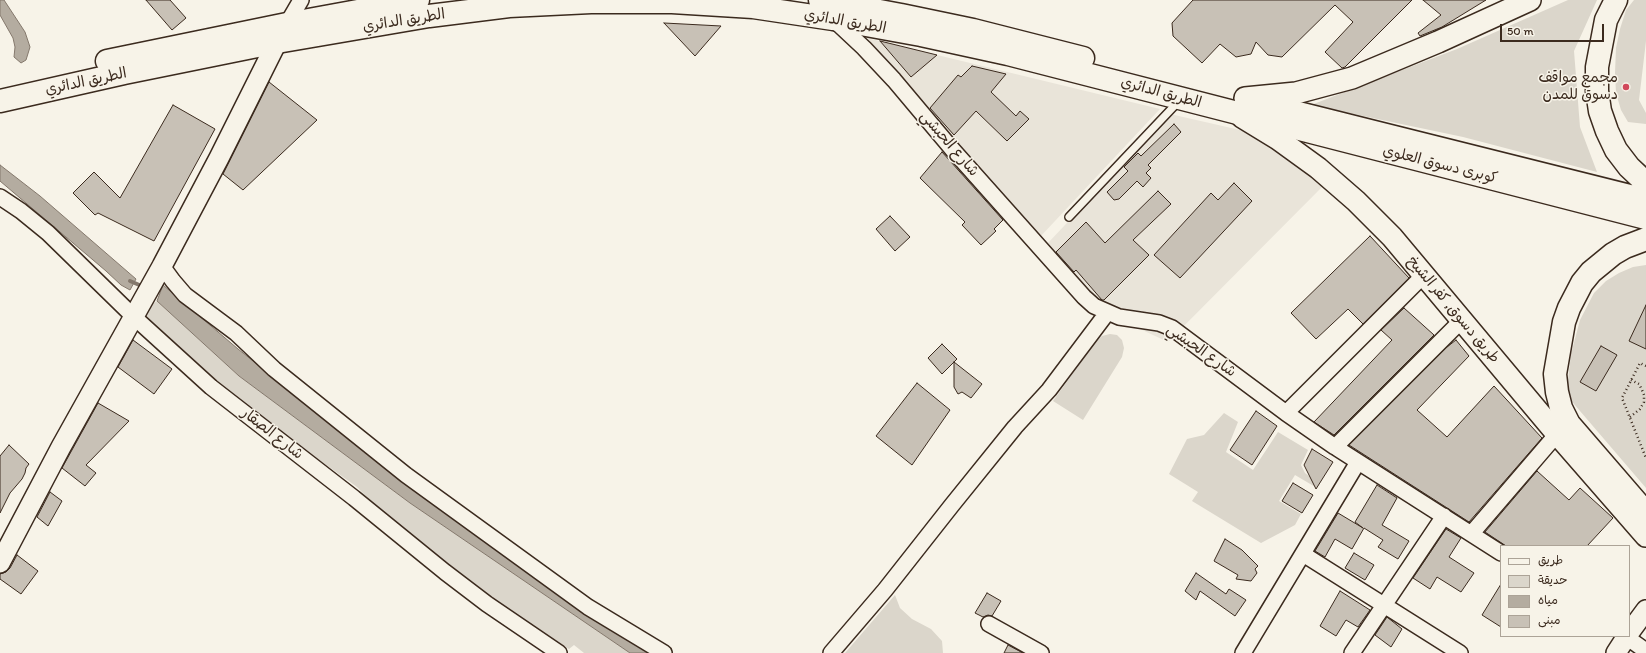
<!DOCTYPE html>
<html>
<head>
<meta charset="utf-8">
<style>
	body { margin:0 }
	#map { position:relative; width:1646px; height:653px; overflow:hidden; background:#f7f3e8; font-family:Itim,"Playpen Sans Arabic",sans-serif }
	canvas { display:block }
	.legend { position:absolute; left:1500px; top:545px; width:130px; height:92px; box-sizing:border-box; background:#f7f3e8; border:1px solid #aca397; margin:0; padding:5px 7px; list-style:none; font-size:12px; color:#3b2a1e }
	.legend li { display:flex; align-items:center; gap:8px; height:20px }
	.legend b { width:20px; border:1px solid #aca397 }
	.scale { position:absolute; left:1500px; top:24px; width:104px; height:18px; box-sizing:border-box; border:2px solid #3b2a1e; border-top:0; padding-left:5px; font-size:12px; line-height:14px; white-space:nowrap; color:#3b2a1e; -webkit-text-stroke:3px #f7f3e8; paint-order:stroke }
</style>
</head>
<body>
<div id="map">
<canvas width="1646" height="653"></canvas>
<ul class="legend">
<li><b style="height:5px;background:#f7f3e8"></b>طريق</li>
<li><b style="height:11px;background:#dbd6cb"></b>حديقة</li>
<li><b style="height:11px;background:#b4aca0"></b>مياه</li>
<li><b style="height:11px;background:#c8c1b6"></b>مبنى</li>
</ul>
<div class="scale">50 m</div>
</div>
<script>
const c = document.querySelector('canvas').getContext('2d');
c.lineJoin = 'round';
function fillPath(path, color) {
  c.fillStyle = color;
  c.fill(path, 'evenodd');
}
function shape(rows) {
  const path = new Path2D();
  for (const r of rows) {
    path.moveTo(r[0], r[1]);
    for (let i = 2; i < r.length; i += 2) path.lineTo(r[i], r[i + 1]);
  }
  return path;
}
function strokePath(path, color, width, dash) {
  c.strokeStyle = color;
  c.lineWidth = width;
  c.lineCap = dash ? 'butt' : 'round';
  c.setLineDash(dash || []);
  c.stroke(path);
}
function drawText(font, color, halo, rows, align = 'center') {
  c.font = font + ' Itim,"Playpen Sans Arabic",sans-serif';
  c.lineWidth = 3;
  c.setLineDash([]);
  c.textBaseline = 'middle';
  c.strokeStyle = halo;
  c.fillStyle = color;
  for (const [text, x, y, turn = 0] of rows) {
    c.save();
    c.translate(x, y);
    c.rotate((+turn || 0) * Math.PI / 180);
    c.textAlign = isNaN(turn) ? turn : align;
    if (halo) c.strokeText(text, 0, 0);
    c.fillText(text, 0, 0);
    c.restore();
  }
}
fillPath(shape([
	[867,38,1160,109,1040,237],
	[1170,114,1262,135,1326,183,1168,342,1108,314,1047,244]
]), '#e9e4d9');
fillPath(shape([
	[1568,0,1597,0,1574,51,1580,127,1597,172,1463,137,1311,105,1457,49],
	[1634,0,1646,0,1646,41,1639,100,1646,113,1646,124,1628,122,1621,110,1616,93,1615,73,1616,48,1620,29,1626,10],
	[1646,265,1646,488,1568,397,1567,388,1571,354,1580,320,1594,293,1606,281,1619,273,1633,267],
	[157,301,239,376,410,503,630,653,584,653,574,645,569,649,486,594,434,553,389,520,357,487,269,424,226,390,143,314,147,307],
	[1110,334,1117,335,1122,340,1124,348,1122,357,1083,420,1053,401,1096,341,1102,336],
	[1224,413,1238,422,1226,452,1253,470,1278,432,1308,450,1301,465,1305,473,1319,483,1317,488,1295,475,1279,501,1301,514,1295,525,1261,543,1192,501,1198,492,1169,474,1187,439,1204,435],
	[895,595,900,608,912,619,931,629,942,641,943,653,845,653]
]), '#dbd6cb');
const water = shape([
	[0,0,4,0,25,32,30,47,26,60,21,63,14,57,15,47,13,38,0,15,0,0],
	[0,165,40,196,136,279,130,290,121,285,106,271,0,181,0,165],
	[163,285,238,349,360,446,652,653,630,653,410,503,239,376,157,301,163,285]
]);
fillPath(water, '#b4aca0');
strokePath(water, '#84786c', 1);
strokePath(shape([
	[130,281,144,287]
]), '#84786c', 4);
const building = shape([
	[146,0,170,0,186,18,172,30,146,0],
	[1193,0,1412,0,1345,67,1342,68,1325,52,1353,22,1335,5,1282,57,1268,55,1256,42,1251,54,1236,57,1220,44,1202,63,1173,36,1172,23,1193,0],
	[1423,0,1486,0,1442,27,1420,36,1418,33,1441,15,1423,0],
	[664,23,721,26,695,56,664,23],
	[880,41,937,55,911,77,880,41],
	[972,66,1006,74,991,92,1016,116,1020,111,1029,119,1007,141,976,111,954,135,930,108,958,75,961,77,972,66],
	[269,82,317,120,243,190,223,174,269,82],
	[173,105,215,129,154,241,98,213,95,215,73,193,94,172,120,198,173,105],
	[1174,124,1181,132,1148,165,1151,168,1146,173,1151,178,1143,187,1137,181,1119,199,1114,200,1107,192,1128,171,1124,167,1138,153,1141,156,1174,124],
	[942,152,1003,220,994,229,996,231,981,245,962,225,965,222,920,178,942,152],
	[1234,183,1252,201,1180,278,1154,255,1211,193,1218,200,1234,183],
	[1158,191,1171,204,1133,240,1149,255,1104,300,1102,300,1076,270,1074,272,1056,252,1086,222,1105,243,1158,191],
	[890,216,910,237,895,251,876,229,890,216],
	[1370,236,1409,278,1363,324,1348,309,1316,339,1291,313,1370,236],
	[1646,305,1646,349,1629,341,1646,305],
	[1404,308,1434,335,1334,435,1314,422,1392,340,1381,330,1404,308],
	[133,340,172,369,154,394,118,367,133,340],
	[1456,340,1469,356,1417,410,1447,437,1494,386,1542,438,1469,522,1349,445,1447,347,1456,340],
	[942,344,957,359,942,374,928,358,942,344],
	[1601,346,1617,355,1596,391,1580,382,1601,346],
	[954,362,982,384,971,398,962,392,958,394,954,387,954,362],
	[917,383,950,410,912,465,876,436,917,383],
	[98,403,129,421,86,465,96,473,85,486,62,468,98,403],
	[1256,411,1277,426,1252,465,1230,450,1256,411],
	[9,445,29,464,26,468,25,473,22,479,10,493,0,513,0,456,9,445],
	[1312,449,1333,462,1316,489,1304,465,1312,449],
	[1537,471,1569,500,1580,488,1613,518,1587,546,1506,546,1485,532,1537,471],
	[1293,483,1313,495,1302,513,1282,501,1293,483],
	[1377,485,1397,498,1382,525,1409,541,1398,559,1378,547,1383,540,1364,528,1352,549,1335,539,1325,557,1315,551,1338,513,1363,528,1355,522,1377,485],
	[50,492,62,501,48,526,37,517,50,492],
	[1446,529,1461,538,1449,557,1474,573,1461,592,1437,577,1430,589,1413,578,1446,529],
	[1225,539,1242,550,1258,566,1255,569,1257,573,1251,581,1236,579,1238,575,1214,561,1225,539],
	[1354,553,1374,565,1365,580,1345,568,1354,553],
	[17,555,38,571,21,594,0,579,0,574,6,572,10,568,17,555],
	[1196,573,1226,594,1229,589,1246,600,1235,616,1200,591,1196,600,1185,591,1196,573],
	[1501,584,1501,627,1482,615,1501,584],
	[1340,591,1370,610,1358,627,1346,620,1336,636,1320,626,1340,591],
	[987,593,1001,601,992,616,988,615,983,617,975,613,987,593],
	[1387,617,1402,629,1391,647,1375,635,1387,617],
	[1008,645,1023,653,1004,653,1008,645]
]);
fillPath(building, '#c8c1b6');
strokePath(building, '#3b2a1e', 1);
const service = shape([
	[1069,217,1178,102]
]);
const minor = shape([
	[833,19,864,48,894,80,952,149,1084,297,1094,306,1119,317,1159,323,1172,328,1286,413,1335,447,1501,553],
	[287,24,301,0],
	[0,197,21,211,48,233,134,317,211,387,354,498,445,572,487,604,559,653],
	[162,266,173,281,185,295,236,333,274,369,406,475,588,607,664,653],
	[1286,413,1424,275],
	[1335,447,1462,320],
	[1472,533,1557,434],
	[1303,554,1460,653],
	[989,624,1041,653],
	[1625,636,1646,651],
	[831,653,885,590,952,505,1015,427,1049,390,1107,313],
	[1243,653,1358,462],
	[1352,653,1444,516]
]);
const tertiary = shape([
	[0,563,61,447,162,266,219,158,277,42],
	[1629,633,1646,610],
	[1616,653,1627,636]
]);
const secondary = shape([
	[1245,98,1296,93,1352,78,1438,42,1530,0],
	[1242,117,1278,139,1318,168,1356,201,1392,237,1557,434,1646,536]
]);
const trunk = shape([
	[820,0,901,15,973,30,1083,58],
	[1616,0,1606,20,1597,67,1597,91,1600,111,1607,131,1616,150,1629,167,1646,183],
	[107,61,287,24,418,0],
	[1246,100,1646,200],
	[0,101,124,73,277,42,429,16,509,6,591,2,672,2,753,7,833,19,921,35,1008,54,1646,218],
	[1646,239,1625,247,1613,254,1591,272,1582,283,1569,308,1564,322,1555,374,1557,392,1561,408,1569,424,1646,513]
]);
strokePath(service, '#3b2a1e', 10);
strokePath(minor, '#3b2a1e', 18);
strokePath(tertiary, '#3b2a1e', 22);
strokePath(secondary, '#3b2a1e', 24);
strokePath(trunk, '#3b2a1e', 25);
strokePath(shape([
	[1646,366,1640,363,1622,398,1646,458],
	[1630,417,1640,409,1644,402,1644,395,1642,390,1639,384,1631,380]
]), '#3b2a1e', 2.5, [1, 3]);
strokePath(service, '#f7f3e8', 7);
strokePath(minor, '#f7f3e8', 15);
strokePath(tertiary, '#f7f3e8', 19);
strokePath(secondary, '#f7f3e8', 21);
strokePath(trunk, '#f7f3e8', 22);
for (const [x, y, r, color] of [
	[1626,87,4,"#d1495b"]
]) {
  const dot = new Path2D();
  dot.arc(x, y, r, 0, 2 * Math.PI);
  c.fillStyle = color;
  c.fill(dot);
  strokePath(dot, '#f7f3e8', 1.5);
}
drawText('15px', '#3b2a1e', '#f7f3e8', [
	["الطريق الدائري",404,21,-9],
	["الطريق الدائري",845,22,10],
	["الطريق الدائري",86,82,-12],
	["الطريق الدائري",1161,93,15],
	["شارع الحبشي",949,144,49],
	["كوبرى دسوق العلوي",1440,165,14],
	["طريق دسوق, كفر الشيخ",1453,310,50],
	["شارع الحبشي",1201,351,35],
	["شارع الصقار",272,434,38]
]);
drawText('15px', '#3b2a1e', '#f7f3e8', [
	["مجمع مواقف",1618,78],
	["دسوق للمدن",1618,95]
], 'right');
</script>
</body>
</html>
